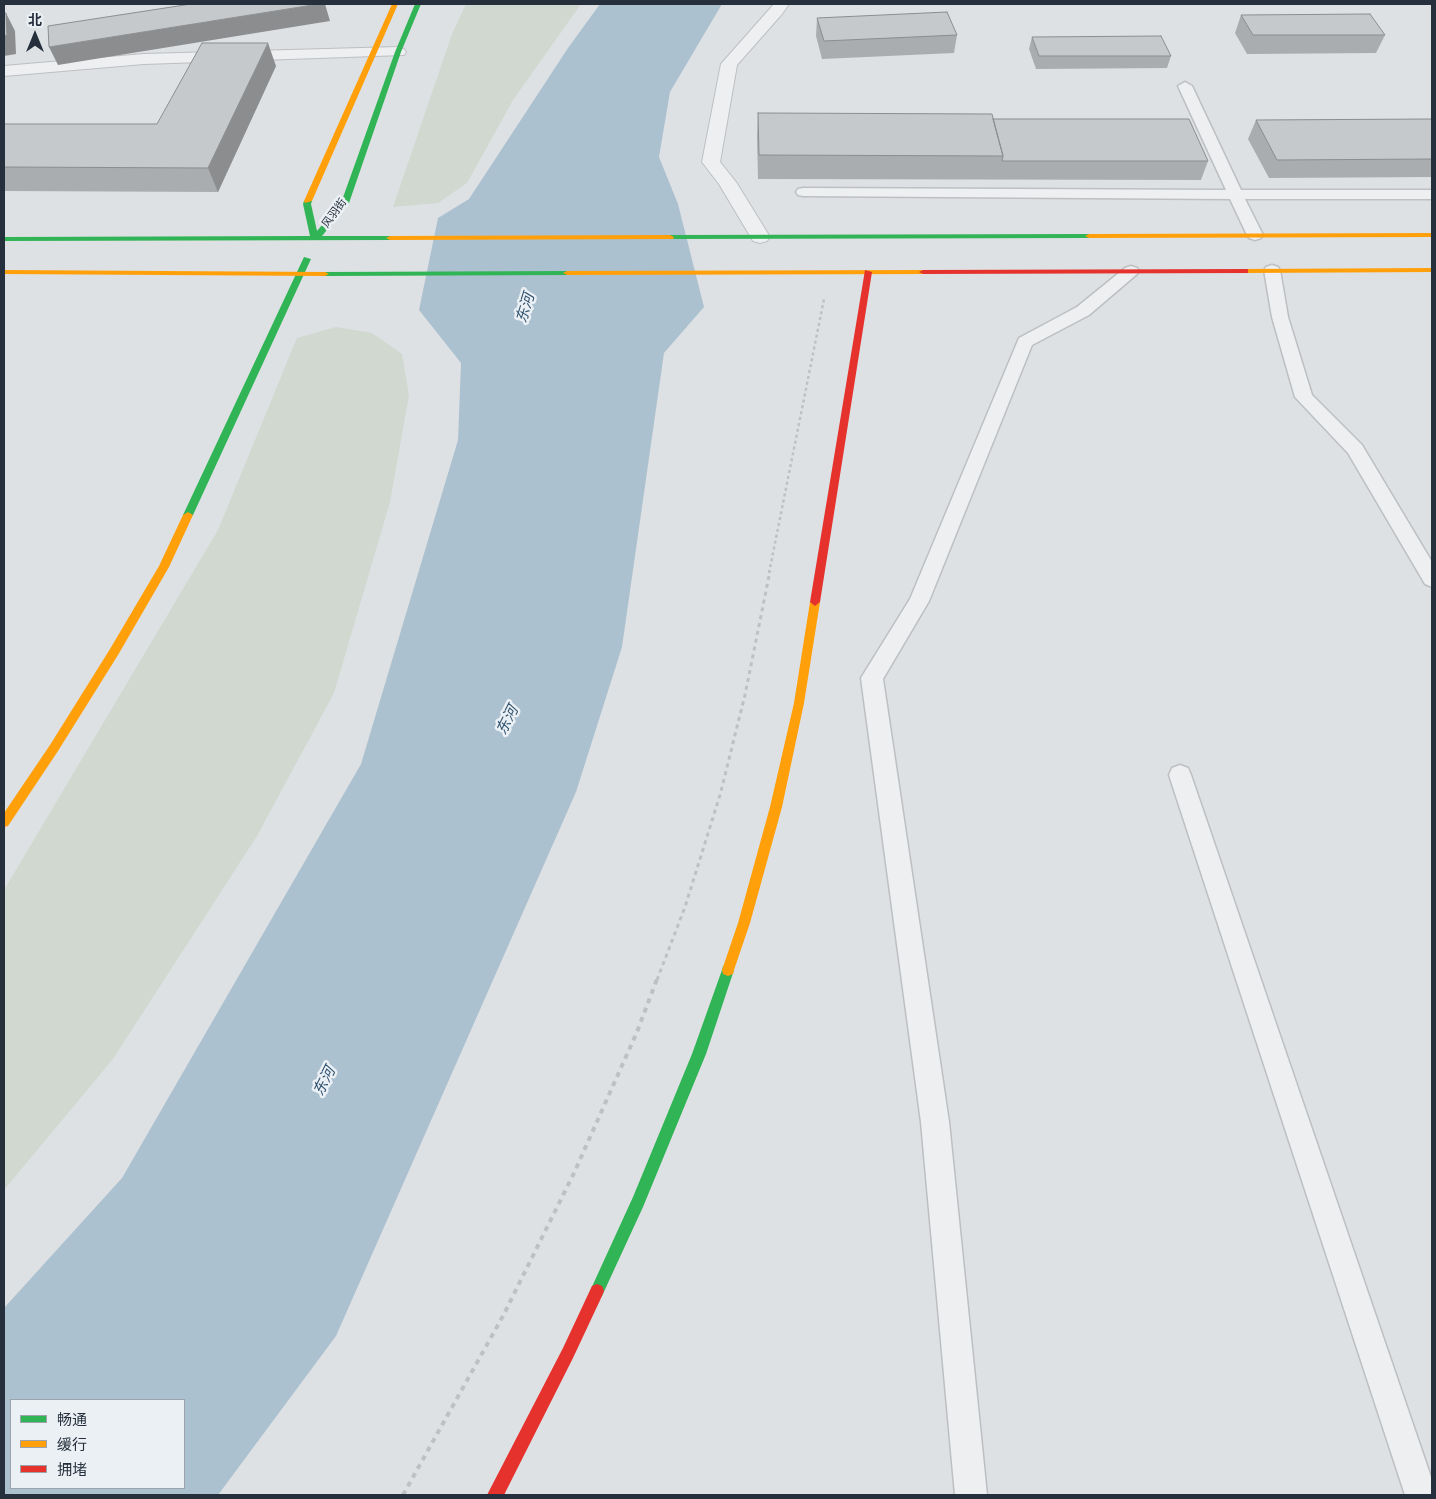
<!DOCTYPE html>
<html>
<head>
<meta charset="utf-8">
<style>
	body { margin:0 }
	#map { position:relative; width:1436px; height:1499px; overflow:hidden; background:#dee1e4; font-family:"Exo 2","Noto Sans SC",sans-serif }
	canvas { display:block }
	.frame { position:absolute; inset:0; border:5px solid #26303d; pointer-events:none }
	.legend { position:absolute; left:10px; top:1399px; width:175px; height:90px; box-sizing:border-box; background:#ebf0f4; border:1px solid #9ca3ab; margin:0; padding:6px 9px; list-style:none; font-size:15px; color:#26303d }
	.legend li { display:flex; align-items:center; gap:10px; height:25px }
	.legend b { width:25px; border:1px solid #9ca3ab }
	.north { position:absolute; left:10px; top:10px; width:50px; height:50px; -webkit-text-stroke:4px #ebf0f4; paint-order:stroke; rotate:0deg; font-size:14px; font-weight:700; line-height:20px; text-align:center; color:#26303d }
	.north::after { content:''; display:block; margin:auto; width:18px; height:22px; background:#26303d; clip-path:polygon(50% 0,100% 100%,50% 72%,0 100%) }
</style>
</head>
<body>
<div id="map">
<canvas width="1436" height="1499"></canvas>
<div class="frame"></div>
<ul class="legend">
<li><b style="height:6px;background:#30b455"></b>畅通</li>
<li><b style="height:6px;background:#ff9f0a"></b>缓行</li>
<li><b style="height:6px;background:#e5322d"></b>拥堵</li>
</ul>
<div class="north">北</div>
</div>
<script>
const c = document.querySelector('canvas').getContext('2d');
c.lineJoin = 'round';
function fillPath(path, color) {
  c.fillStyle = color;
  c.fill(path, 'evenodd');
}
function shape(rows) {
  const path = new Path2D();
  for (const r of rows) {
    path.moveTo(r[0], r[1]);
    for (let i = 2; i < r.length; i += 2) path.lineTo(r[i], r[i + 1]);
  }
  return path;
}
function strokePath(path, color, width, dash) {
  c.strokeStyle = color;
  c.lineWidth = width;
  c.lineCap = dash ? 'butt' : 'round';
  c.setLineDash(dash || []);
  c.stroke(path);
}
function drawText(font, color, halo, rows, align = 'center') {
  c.font = font + ' "Exo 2","Noto Sans SC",sans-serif';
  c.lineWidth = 5;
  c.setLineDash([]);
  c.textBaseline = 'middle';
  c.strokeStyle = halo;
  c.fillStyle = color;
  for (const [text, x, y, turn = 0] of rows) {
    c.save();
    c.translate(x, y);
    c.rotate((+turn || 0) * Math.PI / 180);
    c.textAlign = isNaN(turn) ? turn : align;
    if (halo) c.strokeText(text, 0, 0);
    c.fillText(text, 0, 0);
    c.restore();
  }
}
fillPath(shape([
	[466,4,581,4,513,100,467,183,438,203,393,207,452,34],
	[336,327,372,333,402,354,409,395,390,502,334,693,257,836,113,1059,4,1190,4,890,218,530,297,338]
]), '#d0d8cf');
fillPath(shape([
	[600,4,722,4,670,92,659,157,678,204,704,307,664,353,622,647,576,792,336,1336,218,1495,4,1495,4,1308,122,1178,361,764,458,440,461,363,419,310,438,218,469,199,568,48],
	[11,1400,184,1400,184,1488,11,1488]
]), '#acc1d0');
const lane = shape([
	[1185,82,1192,86,1241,190,1432,190,1432,199,1245,199,1263,235,1261,238,1255,240,1249,238,1247,235,1230,199,803,196,798,195,796,192,798,189,803,188,1226,190,1178,86,1185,82],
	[1272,265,1278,267,1280,270,1288,317,1312,395,1362,445,1432,562,1432,587,1425,584,1348,453,1295,397,1272,317,1264,270,1266,267,1272,265],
	[1131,266,1137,268,1139,271,1137,274,1089,315,1032,345,929,601,883,679,949,1122,987,1495,955,1495,921,1122,861,678,910,599,1019,338,1077,307,1125,268,1131,266],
	[1180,765,1188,768,1191,775,1432,1480,1432,1495,1405,1495,1169,775,1172,768,1180,765]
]);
const street = shape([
	[774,4,789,4,782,14,737,65,720,162,736,182,770,237,767,241,760,243,753,241,719,184,702,162,721,64,774,4],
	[398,47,404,49,406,52,404,55,144,64,4,76,4,66,144,54,398,47]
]);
strokePath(lane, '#bdbfc2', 3);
strokePath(street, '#bdbfc2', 2);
strokePath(shape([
	[769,573,824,299]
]), '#bec0c4', 2.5, [3, 3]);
strokePath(shape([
	[657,980,685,907,720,795,745,695,770,571]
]), '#bec0c4', 3, [4, 4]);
strokePath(shape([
	[403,1495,503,1316,574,1173,637,1032,657,979]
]), '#bec0c4', 4, [5, 5]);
fillPath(lane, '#eeeff1');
fillPath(street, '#eeeff1');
fillPath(shape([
	[415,4,421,4,401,52,349,203,322,236,390,236,394,238,393,240,4,241,4,237,310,236,303,204,304,201,308,199,312,201,311,204,317,231,341,203,395,52,415,4],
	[1089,234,1093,236,1092,238,670,239,666,237,670,235,1089,234],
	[304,257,311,259,193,515,191,517,185,517,183,515,304,257],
	[567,271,571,273,570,275,325,276,321,274,325,272,567,271],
	[728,964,733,966,734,970,706,1054,643,1207,602,1296,597,1298,592,1296,590,1291,633,1197,692,1054,722,970,723,966,728,964]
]), '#30b455');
fillPath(shape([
	[392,4,398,4,312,201,305,203,304,201,392,4],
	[1432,233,1432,237,1089,238,1085,236,1089,234,1432,233],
	[670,235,674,237,673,239,390,240,386,238,390,236,670,235],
	[1432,268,1432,272,1245,273,1241,271,1245,269,1432,268],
	[4,270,325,272,329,274,325,276,4,274,4,270],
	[923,270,926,270,926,274,567,275,563,273,567,271,923,270],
	[188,512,193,515,169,567,118,655,58,751,8,826,4,827,4,813,50,745,110,649,159,566,183,515,188,512],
	[815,598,820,602,804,703,782,807,750,923,734,970,733,974,728,976,723,974,722,970,738,923,770,807,794,703,810,602,815,598]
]), '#ff9f0a');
fillPath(shape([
	[1245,269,1248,269,1248,273,923,274,919,272,923,270,1245,269],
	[865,270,872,272,820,602,815,606,810,602,865,270],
	[597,1284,602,1286,604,1291,602,1296,573,1358,504,1495,487,1495,563,1348,592,1286,597,1284]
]), '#e5322d');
fillPath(shape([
	[1241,15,1385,35,1376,53,1247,54,1235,33],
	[817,18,957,35,954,53,822,59,816,36],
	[1032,37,1171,56,1167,68,1036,69,1029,49],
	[276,66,218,192,4,191,4,124,157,124],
	[758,113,993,119,1208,161,1201,180,758,179,757,137],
	[1432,119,1432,177,1269,178,1248,139,1256,120]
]), '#aaadaf');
fillPath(shape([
	[319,4,325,4,330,21,58,65,49,47],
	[6,13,15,31,16,54,4,56,4,36],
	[268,43,276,66,218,192,208,168]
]), '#8b8d8f');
const building = shape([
	[191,4,319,4,49,47,48,26,191,4],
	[947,12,957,35,824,41,817,18,947,12],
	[4,13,6,13,7,35,4,36,4,13],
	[1370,14,1385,35,1253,35,1241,15,1370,14],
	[1161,36,1171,56,1039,56,1032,37,1161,36],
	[202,43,268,43,208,168,4,167,4,124,157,124,202,43],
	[758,113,992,114,1003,156,759,155,758,113],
	[993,119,1189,119,1208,161,1002,161,1003,156,993,119],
	[1432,119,1432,159,1277,160,1256,120,1432,119]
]);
fillPath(building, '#c6c9cc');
strokePath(building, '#8b8d8f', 1);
drawText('11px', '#26303d', '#ebf0f4', [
	["风羽街",334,213,-54]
]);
drawText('italic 15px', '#305370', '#ebf0f4', [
	["东河",525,308,-73],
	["东河",507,720,-63],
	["东河",324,1081,-63]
]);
</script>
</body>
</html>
